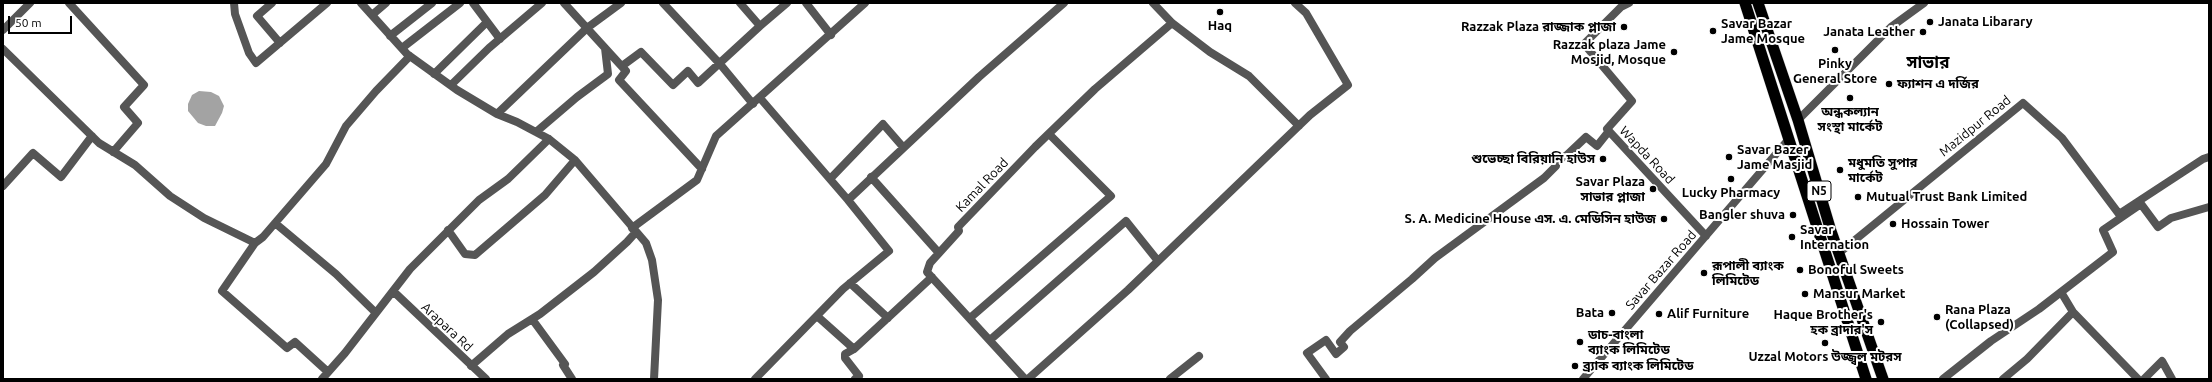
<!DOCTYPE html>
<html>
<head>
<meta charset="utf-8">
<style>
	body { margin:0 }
	#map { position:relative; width:2212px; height:382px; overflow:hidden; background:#fff; font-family:Ubuntu,sans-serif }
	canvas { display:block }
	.frame { position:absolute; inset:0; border:4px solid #000; pointer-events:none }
	.scale { position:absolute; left:8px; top:16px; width:64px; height:18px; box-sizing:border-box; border:2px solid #000; border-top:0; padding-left:5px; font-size:12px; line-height:14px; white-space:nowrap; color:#000; -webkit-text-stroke:3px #fff; paint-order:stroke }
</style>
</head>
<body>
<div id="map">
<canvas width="2212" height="382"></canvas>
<div class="frame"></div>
<div class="scale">50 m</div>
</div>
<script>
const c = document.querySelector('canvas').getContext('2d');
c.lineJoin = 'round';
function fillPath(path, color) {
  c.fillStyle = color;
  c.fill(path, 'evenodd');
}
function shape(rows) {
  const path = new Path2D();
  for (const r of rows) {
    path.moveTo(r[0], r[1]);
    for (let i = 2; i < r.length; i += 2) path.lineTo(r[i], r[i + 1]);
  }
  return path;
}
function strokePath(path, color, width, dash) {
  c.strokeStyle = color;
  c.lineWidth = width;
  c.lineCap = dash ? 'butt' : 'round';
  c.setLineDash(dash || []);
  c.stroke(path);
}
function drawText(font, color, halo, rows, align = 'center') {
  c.font = font + ' Ubuntu,"Noto Sans Bengali",sans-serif';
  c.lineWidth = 4;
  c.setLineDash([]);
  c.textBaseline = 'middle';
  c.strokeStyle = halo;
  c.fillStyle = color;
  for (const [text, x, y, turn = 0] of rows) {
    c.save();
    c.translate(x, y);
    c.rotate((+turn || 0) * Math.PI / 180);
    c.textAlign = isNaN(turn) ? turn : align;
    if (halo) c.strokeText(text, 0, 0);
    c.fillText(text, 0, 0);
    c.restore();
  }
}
fillPath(shape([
	[199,91,211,92,219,96,224,106,222,113,215,126,206,126,198,123,188,111,188,104,192,95]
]), '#a3a3a3');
const trunk = shape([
	[1745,3,1866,379],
	[1758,3,1798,120,1831,231,1883,379]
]);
strokePath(trunk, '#dbdbdb', 12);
strokePath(shape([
	[69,3,144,85,124,107,138,123,113,152],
	[234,3,235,14,249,53,256,63,327,3],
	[272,3,257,16,280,43],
	[361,3,407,54,457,90,497,114,517,122,549,139,575,160,646,243,652,260,658,300,654,379],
	[473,3,500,39],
	[564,3,626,71,619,80,702,169],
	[663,3,720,64,753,104],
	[740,3,760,26,787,3],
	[806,3,831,35],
	[1153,3,1172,23,1210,52,1249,76,1299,126],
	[1629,3,1621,7,1584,44,1632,101,1607,129,1706,236],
	[372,15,386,3],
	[3,30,30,3],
	[390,36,432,3],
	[402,48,460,3],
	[3,49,99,143,135,165,170,196,204,218,255,243,222,291,287,348,295,342,328,372],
	[622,66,641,52,673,85,688,71,698,83,760,26],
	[434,74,487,22],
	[451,85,489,48,542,3],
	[760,98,848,200],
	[497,114,587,28,621,3],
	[536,132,577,97,608,74,605,48],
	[871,177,938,252],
	[830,179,883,124,903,147],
	[3,186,33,153,61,177,92,136],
	[275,223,336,274,376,313],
	[632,228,697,180,716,136,865,3],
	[448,230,465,254,475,255,545,195,575,160],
	[255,243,263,237,326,164,346,126,376,91,410,56],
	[1839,253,2023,103,2062,138,2119,214,2203,159,2209,157],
	[850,283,888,318],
	[393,291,486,379],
	[2061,292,2073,312,2138,379],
	[817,316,854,349,932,277],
	[970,318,1111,196,1049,134],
	[532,319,565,364,563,365,572,379],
	[990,340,1126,221,1158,261],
	[854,349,845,354,845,358,859,376,855,379],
	[471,366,508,334,540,314,594,272,627,242,636,232],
	[322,379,345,353,410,269,479,200,508,179,549,139],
	[755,379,843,289,889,251,848,200,979,77,1064,3],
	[1025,379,927,272,930,263,959,231,958,227,1035,147,1095,89,1172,23],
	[1028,379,1128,290,1310,115,1348,85,1306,13,1295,3],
	[1170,379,1199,356],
	[1326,379,1307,353,1326,340,1336,354,1344,347,1340,342,1350,331,1412,279,1435,258,1544,178,1556,166,1555,162,1567,155,1586,137,1597,146,1609,131],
	[1583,379,1788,140],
	[1943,379,1991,341,2039,309,2113,252,2103,230,2141,204,2158,227,2171,218,2209,207],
	[2003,379,2027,359,2073,312],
	[2144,379,2162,361,2172,379]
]), '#555', 8);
strokePath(shape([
	[1798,120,1891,27,1924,3]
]), '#555', 8);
strokePath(trunk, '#000', 11);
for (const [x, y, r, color] of [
	[1220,12,4,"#000"],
	[1930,22,4,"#000"],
	[1624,27,4,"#000"],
	[1713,31,4,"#000"],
	[1923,32,4,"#000"],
	[1835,50,4,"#000"],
	[1674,52,4,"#000"],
	[1889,84,4,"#000"],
	[1850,98,4,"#000"],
	[1729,157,4,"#000"],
	[1603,159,4,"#000"],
	[1840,170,4,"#000"],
	[1731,179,4,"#000"],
	[1653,189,4,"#000"],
	[1858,197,4,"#000"],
	[1793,215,4,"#000"],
	[1664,219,4,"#000"],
	[1893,224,4,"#000"],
	[1792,237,4,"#000"],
	[1800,270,4,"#000"],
	[1704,273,4,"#000"],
	[1805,294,4,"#000"],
	[1612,313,4,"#000"],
	[1659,314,4,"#000"],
	[1937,317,4,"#000"],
	[1881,322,4,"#000"],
	[1580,342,4,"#000"],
	[1825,343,4,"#000"],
	[1575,366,4,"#000"]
]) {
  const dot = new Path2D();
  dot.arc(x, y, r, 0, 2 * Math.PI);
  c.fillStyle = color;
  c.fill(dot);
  strokePath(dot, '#fff', 1.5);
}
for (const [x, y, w] of [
	[1819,191,24]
]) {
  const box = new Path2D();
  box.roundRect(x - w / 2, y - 10, w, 20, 3);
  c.fillStyle = '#fff';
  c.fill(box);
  strokePath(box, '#000', 1);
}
drawText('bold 12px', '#000', null, [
	["N5",1819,191]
]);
drawText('bold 13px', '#000', '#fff', [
	["Janata Libarary",1938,22],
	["Savar Bazar",1721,24],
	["Jame Mosque",1721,39],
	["Haq",1220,26,"center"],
	["Razzak Plaza রাজ্জাক প্লাজা",1616,27,"right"],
	["Janata Leather",1915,32,"right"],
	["Razzak plaza Jame",1666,45,"right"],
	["Mosjid, Mosque",1666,60,"right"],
	["Pinky",1835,64,"center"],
	["General Store",1835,79,"center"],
	["ফ্যাশন এ দর্জির",1897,84],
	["অন্ধকল্যান",1850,112,"center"],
	["সংস্থা মার্কেট",1850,127,"center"],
	["Savar Bazer",1737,150],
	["Jame Masjid",1737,165],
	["শুভেচ্ছা বিরিয়ানি হাউস",1595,159,"right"],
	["মধুমতি সুপার",1848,163],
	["মার্কেট",1848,178],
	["Savar Plaza",1645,182,"right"],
	["সাভার প্লাজা",1645,197,"right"],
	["Lucky Pharmacy",1731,193,"center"],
	["Mutual Trust Bank Limited",1866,197],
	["Bangler shuva",1785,215,"right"],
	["S. A. Medicine House এস. এ. মেডিসিন হাউজ",1656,219,"right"],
	["Hossain Tower",1901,224],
	["Savar",1800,230],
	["Internation",1800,245],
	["রূপালী ব্যাংক",1712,266],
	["লিমিটেড",1712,281],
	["Bonoful Sweets",1808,270],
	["Mansur Market",1813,294],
	["Rana Plaza",1945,310],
	["(Collapsed)",1945,325],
	["Bata",1604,313,"right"],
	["Alif Furniture",1667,314],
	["Haque Brother's",1873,315,"right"],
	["হক ব্রাদার'স",1873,330,"right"],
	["ডাচ-বাংলা",1588,335],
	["ব্যাংক লিমিটেড",1588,350],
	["Uzzal Motors উজ্জ্বল মটরস",1825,357,"center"],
	["ব্র্যাক ব্যাংক লিমিটেড",1583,366]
], 'left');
drawText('13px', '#000', '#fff', [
	["Mazidpur Road",1975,126,-39],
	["Wapda Road",1647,155,47],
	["Kamal Road",982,185,-46],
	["Savar Bazar Road",1661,270,-49],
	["Arapara Rd",447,327,43]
]);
drawText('bold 17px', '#000', '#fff', [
	["সাভার",1928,62]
]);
</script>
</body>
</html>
